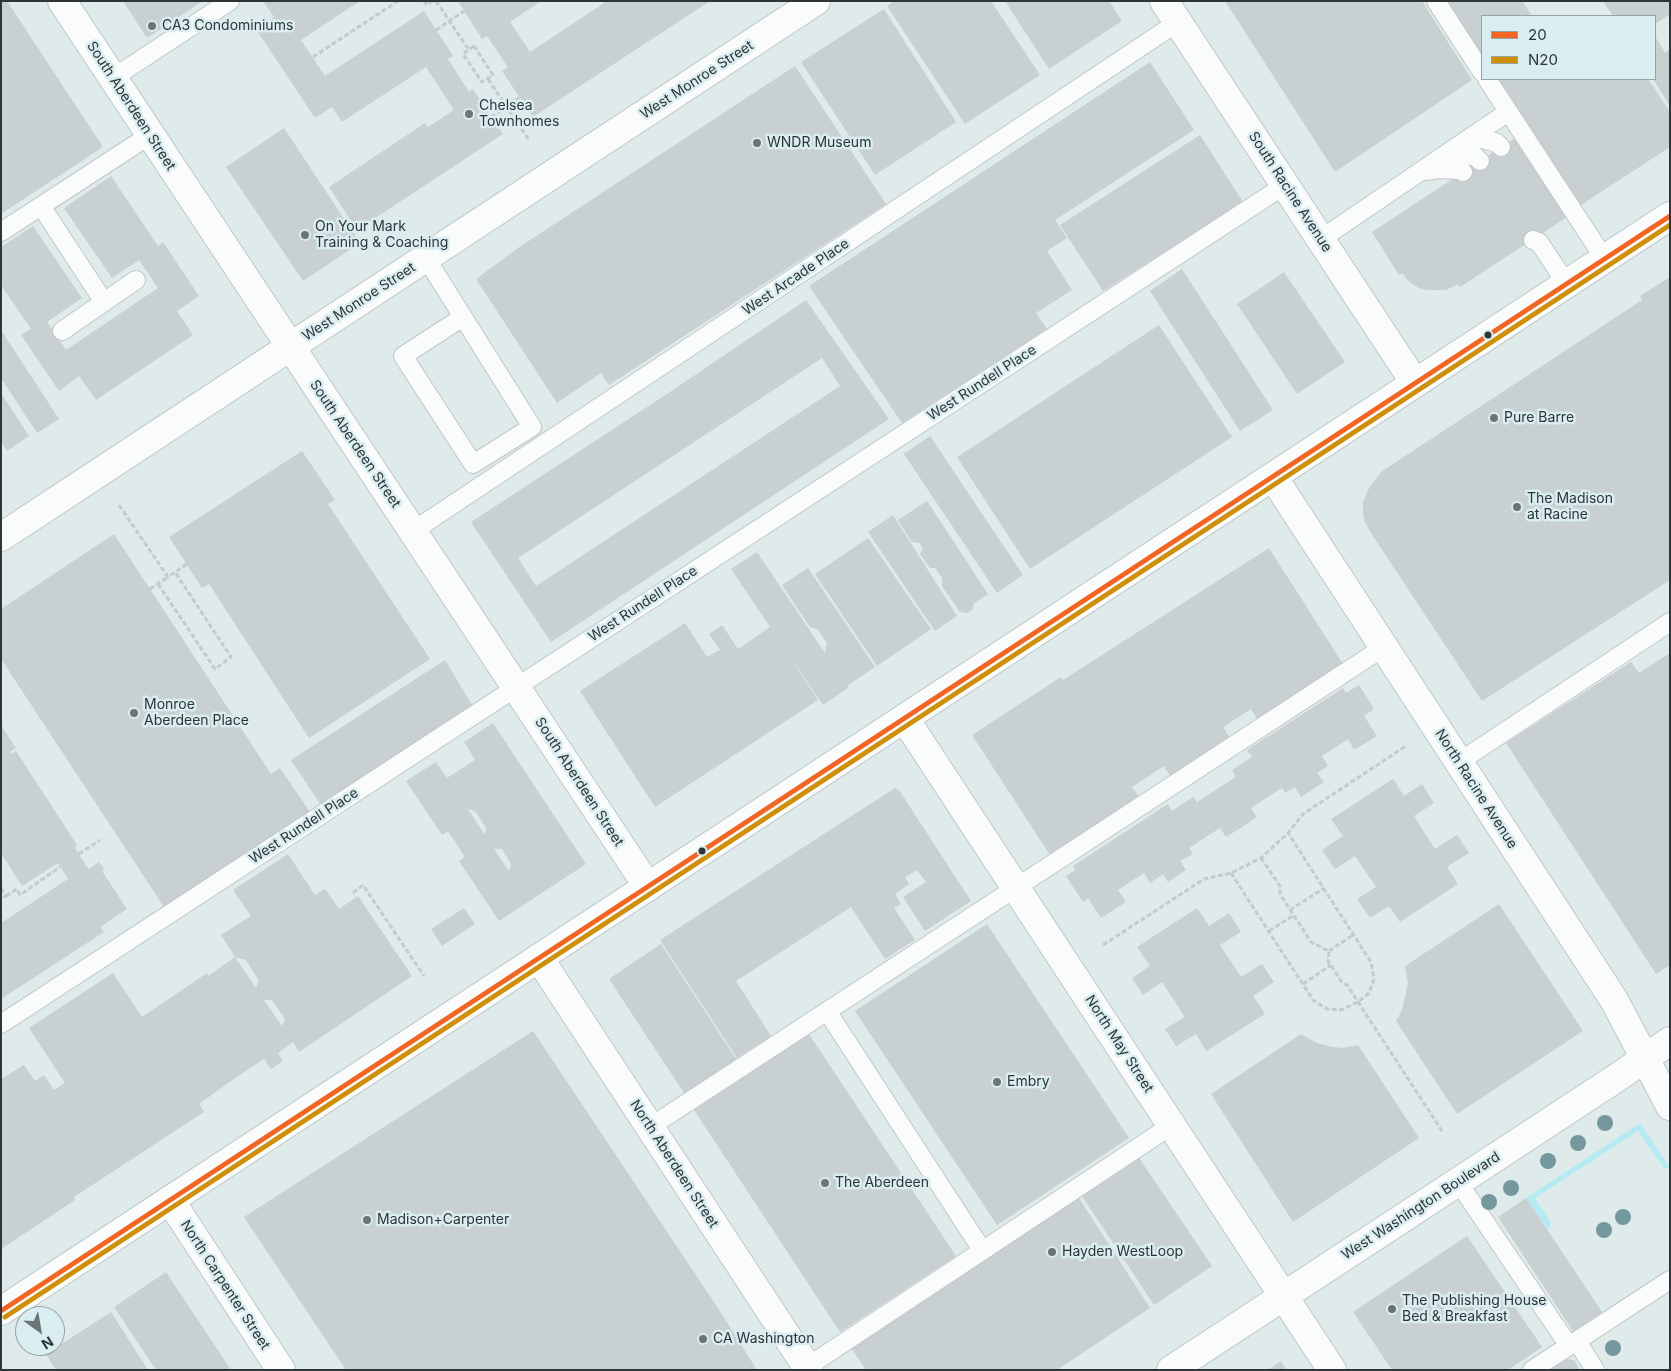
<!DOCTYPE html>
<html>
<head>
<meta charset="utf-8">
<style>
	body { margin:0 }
	#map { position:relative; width:1671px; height:1371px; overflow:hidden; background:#dfeaeb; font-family:Inter,sans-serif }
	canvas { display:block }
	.frame { position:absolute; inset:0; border:2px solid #2e3536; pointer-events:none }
	.legend { position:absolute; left:1481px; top:15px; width:175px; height:65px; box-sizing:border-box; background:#daedf0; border:1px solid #95a3a6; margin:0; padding:6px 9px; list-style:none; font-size:15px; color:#2e3536 }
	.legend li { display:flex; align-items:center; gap:10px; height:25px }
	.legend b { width:25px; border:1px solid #95a3a6 }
	.north { position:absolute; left:15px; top:1306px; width:50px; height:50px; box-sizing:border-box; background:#daedf0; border:1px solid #95a3a6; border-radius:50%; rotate:148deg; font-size:14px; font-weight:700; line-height:20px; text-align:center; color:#2e3536 }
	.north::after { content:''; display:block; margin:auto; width:18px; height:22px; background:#6c7475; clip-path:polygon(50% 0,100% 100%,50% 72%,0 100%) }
</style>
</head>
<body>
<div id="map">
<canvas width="1671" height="1371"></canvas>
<div class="frame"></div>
<ul class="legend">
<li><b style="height:6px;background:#f26522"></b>20</li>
<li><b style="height:6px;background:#cf8f0b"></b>N20</li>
</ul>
<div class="north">N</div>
</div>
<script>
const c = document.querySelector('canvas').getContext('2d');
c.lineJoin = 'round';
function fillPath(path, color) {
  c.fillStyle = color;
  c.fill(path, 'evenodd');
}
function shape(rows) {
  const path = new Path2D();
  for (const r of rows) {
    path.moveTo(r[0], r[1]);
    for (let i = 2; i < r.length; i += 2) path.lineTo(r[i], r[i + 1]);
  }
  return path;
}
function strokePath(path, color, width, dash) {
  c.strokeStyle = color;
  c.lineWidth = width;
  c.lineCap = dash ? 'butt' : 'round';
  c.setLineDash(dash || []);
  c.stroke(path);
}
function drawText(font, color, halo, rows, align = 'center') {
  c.font = font + ' Inter,sans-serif';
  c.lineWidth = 5;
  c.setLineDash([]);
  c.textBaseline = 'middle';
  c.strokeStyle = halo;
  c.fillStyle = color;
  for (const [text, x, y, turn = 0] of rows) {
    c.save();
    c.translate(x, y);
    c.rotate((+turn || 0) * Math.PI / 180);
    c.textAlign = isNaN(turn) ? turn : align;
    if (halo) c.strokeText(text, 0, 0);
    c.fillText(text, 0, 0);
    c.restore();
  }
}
fillPath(shape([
	[1640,1123,1670,1168,1664,1168,1638,1131,1535,1198,1551,1223,1548,1230,1526,1198]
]), '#b4ebf3');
fillPath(shape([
	[1,1,7,1,103,147,1,214],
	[123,1,203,1,147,38],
	[263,1,360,1,301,40,325,76,424,11,453,56,448,59,469,92,473,89,503,134,357,230,329,187,425,123,428,127,454,110,426,67,342,122,332,107,315,118,256,29,274,17],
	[458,1,541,1,510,22,530,52,607,1,710,1,533,117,502,71,508,67,487,36,482,39],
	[895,1,991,1,1040,75,965,124,887,6],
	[1005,1,1109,1,1122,21,1049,69],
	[1225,1,1422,1,1472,80,1335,172],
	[1446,1,1522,1,1532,16,1482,16,1482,61],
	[1603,1,1670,1,1670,14,1655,24,1655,16,1613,16],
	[884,9,956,122,875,175,801,62],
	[1655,36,1665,53,1670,49,1670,106,1653,79,1655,79],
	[1150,62,1194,130,1055,220,1067,238,1047,251,1072,290,1036,313,1047,329,902,423,809,286],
	[795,66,886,204,609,385,601,373,557,403,476,279,518,248],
	[1494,79,1648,79,1670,112,1670,147,1578,207],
	[284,128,360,243,303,281,226,167],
	[1200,135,1243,202,1103,291,1060,225],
	[1515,138,1567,217,1460,287,1458,284,1446,290,1426,290,1419,288,1408,281,1402,273,1399,275,1372,232],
	[111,176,156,243,158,246,163,242,199,296,177,311,193,335,96,400,79,376,59,391,21,335,31,329,1,285,1,247,33,226,82,298,47,322,66,350,158,288,139,260,112,278,64,208],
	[1182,269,1273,410,1240,431,1150,291],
	[1284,272,1345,362,1297,394,1237,304],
	[1670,277,1670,580,1482,701,1369,530,1364,520,1363,512,1363,503,1369,488,1381,472,1642,300,1640,296],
	[806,300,889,419,551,642,471,522,667,394],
	[822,358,840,386,536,586,518,558],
	[1159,325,1232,437,1030,569,957,457],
	[1,330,59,419,37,433,1,378],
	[1,393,29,436,7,451,1,441],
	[930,436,1023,575,997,593,904,454],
	[302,451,335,500,328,504,430,659,309,738,209,584,202,588,169,537],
	[927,501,988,594,974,603,973,609,968,613,960,612,942,586,942,578,935,568,930,568,920,554,923,549,920,543,912,542,898,520],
	[893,515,957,616,935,631,868,532],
	[114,534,271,774,280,768,310,812,164,907,1,659,1,609],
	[868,538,931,629,877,666,815,574],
	[1269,548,1343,664,1257,719,1251,709,1223,727,1230,738,1171,777,1164,766,1132,787,1139,797,1050,855,972,735,1061,677,1063,680],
	[757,552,825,653,827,643,818,630,810,627,782,585,808,568,875,667,847,686,848,688,823,705,787,653,818,700,655,807,580,691,685,623,707,657,720,650,709,634,722,625,738,649,770,627,731,569],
	[1670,653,1670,965,1656,974,1506,743,1631,662,1639,673],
	[445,660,472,705,321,805,291,760],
	[1359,685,1374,709,1364,716,1377,736,1354,750,1348,739,1322,756,1328,766,1317,773,1324,782,1301,797,1295,787,1285,793,1282,788,1251,808,1257,817,1239,829,1226,837,1220,828,1189,848,1193,854,1180,861,1186,870,1168,882,1163,874,1150,883,1144,873,1118,890,1126,902,1101,918,1088,898,1083,902,1066,876,1075,870,1073,866,1168,804,1172,811,1193,797,1197,802,1236,777,1232,770,1252,757,1247,750,1343,688,1346,693],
	[493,723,586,864,499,921,459,861,465,857,448,831,442,835,406,781,436,762,447,778,475,760,464,742],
	[468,809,475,811,486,828,485,835],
	[494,849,502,849,511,864,509,871],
	[1,725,16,748,10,752,11,754,16,751,77,845,75,848,87,867,89,869,99,862,105,870,102,871,127,909,100,927,104,932,1,999,1,923,68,879,58,863,22,886,1,853],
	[1393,779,1404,796,1422,784,1434,803,1414,816,1435,849,1457,835,1469,853,1447,867,1458,884,1400,922,1389,906,1370,918,1357,899,1376,887,1355,856,1335,869,1322,850,1343,836,1331,819],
	[895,788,899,790,971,901,925,931,903,897,926,882,917,870,905,877,909,884,895,894,901,904,894,908,915,940,885,959,851,907,736,981,771,1036,737,1058,660,940],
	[288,854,315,895,325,889,339,909,358,896,412,976,299,1052,293,1042,278,1053,283,1061,271,1069,264,1059,235,1078,199,1104,204,1112,74,1197,75,1200,1,1249,1,1079,24,1065,35,1081,44,1075,54,1090,65,1083,29,1028,113,973,142,1017,207,973,208,976,235,957,256,988,259,981,246,960,235,957,221,935,251,916,233,890],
	[264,1000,272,1000,285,1019,282,1026],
	[1499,904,1583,1031,1457,1114,1396,1021,1402,1010,1408,983,1405,966],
	[464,908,475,924,442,946,431,929],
	[1197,908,1209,926,1229,913,1241,932,1220,945,1241,977,1262,964,1274,982,1253,996,1265,1014,1206,1051,1196,1034,1176,1046,1165,1029,1185,1017,1162,982,1143,995,1132,978,1150,966,1137,947],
	[987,924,1129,1138,997,1225,855,1011],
	[661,944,738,1062,686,1096,609,979],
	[533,1031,718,1308,757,1370,346,1370,244,1217],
	[809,1034,956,1256,840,1332,694,1110],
	[1301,1034,1317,1043,1328,1046,1342,1048,1358,1045,1419,1138,1293,1222,1211,1094],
	[1135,1152,1212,1266,1154,1305,1078,1190],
	[1077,1195,1150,1308,1057,1370,866,1370,849,1345],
	[1526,1198,1602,1312,1573,1331,1498,1217],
	[1467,1236,1542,1347,1508,1370,1392,1370,1353,1312],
	[166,1272,231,1370,156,1370,114,1307],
	[111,1312,148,1370,56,1370,46,1354],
	[1563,1359,1574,1360,1580,1370,1547,1370],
	[1281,1361,1287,1370,1268,1370]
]), '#c8d0d1');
const service = shape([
	[1436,1,1482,72],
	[113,78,230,1],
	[1487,79,1604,258],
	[1467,140,1483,139,1497,143,1501,147],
	[1445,158,1457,155,1475,156,1480,161],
	[1426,171,1439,169,1459,170,1463,172],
	[41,206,104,302,62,331],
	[1,232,150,135],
	[1321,239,1508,112],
	[1533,240,1539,242,1566,283],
	[426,258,463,317,532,427,473,464,403,356,463,317],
	[104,302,136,280],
	[413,531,1178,22],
	[1459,762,1670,622],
	[827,1011,982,1250],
	[1,1024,1285,185],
	[650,1127,1384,647],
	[1458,1182,1569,1346],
	[1577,1341,1595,1370],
	[807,1367,1172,1125],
	[1532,1370,1670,1280]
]);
const minor = shape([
	[62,1,648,887],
	[1,537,816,1],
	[905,719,1332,1370],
	[539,958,809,1370],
	[170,1200,281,1370]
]);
const tertiary = shape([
	[1164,1,1415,383],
	[1273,477,1614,1000,1670,1106],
	[1171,1370,1618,1077,1670,1041]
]);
const secondary = shape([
	[1,1311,1670,216]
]);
strokePath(service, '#bfc6c7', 20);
strokePath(minor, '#bfc6c7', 30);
strokePath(tertiary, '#bfc6c7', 30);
strokePath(secondary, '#bfc6c7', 30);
strokePath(shape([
	[424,1,427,5,432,1],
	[436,1,469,50],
	[436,30,464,11],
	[474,46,493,75,482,82,463,54,474,46],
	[313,57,398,1],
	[488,79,529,140],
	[491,117,520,97],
	[119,505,168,577,187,564],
	[158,584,215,669,231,657,175,572],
	[150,589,168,577],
	[79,854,100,840],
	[1261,858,1280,886,1280,894,1311,942,1329,951,1328,962,1331,965,1341,981,1347,985,1442,1131],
	[1231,873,1313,1000,1327,1009,1341,1010,1358,1002,1369,993,1374,979,1371,962,1288,833],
	[1,888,6,896,1,899],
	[353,893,363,885,424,976],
	[6,896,17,889,20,895,60,867],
	[1290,910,1324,888],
	[1269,931,1294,915],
	[1103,945,1204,879,1231,873,1261,858,1288,833,1303,814,1406,746],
	[1329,951,1353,935],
	[1303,984,1331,965]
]), '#c5cacb', 3, [5, 2.5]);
strokePath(service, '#fafcfc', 18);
strokePath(minor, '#fafcfc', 28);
strokePath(tertiary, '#fafcfc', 28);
strokePath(secondary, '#fafcfc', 28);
strokePath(shape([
	[1,1311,1670,216]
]), '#f26522', 5);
strokePath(shape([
	[5,1317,1670,225]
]), '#cf8f0b', 5);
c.fillStyle = '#74989d';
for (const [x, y] of [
	[1605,1123],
	[1578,1143],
	[1548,1161],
	[1511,1188],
	[1489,1202],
	[1623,1217],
	[1604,1230],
	[1613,1348]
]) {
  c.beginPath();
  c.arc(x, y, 8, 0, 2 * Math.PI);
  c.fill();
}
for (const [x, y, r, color] of [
	[152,26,5,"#6c7475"],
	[469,114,5,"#6c7475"],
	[757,143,5,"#6c7475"],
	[305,235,5,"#6c7475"],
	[1488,335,4.5,"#2e3536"],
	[1494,418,5,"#6c7475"],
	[1517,507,5,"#6c7475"],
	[134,713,5,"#6c7475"],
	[702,851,4.5,"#2e3536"],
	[997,1082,5,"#6c7475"],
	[825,1183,5,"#6c7475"],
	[367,1220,5,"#6c7475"],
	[1052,1252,5,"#6c7475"],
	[1392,1309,5,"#6c7475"],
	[703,1339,5,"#6c7475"]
]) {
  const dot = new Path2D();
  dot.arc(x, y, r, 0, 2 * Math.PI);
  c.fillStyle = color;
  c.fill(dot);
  strokePath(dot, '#daedf0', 2);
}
drawText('14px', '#2e3536', '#daedf0', [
	["CA3 Condominiums",162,26],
	["Chelsea",479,106],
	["Townhomes",479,122],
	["WNDR Museum",767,143],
	["On Your Mark",315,227],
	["Training & Coaching",315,243],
	["Pure Barre",1504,418],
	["The Madison",1527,499],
	["at Racine",1527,515],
	["Monroe",144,705],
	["Aberdeen Place",144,721],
	["Embry",1007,1082],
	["The Aberdeen",835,1183],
	["Madison+Carpenter",377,1220],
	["Hayden WestLoop",1062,1252],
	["The Publishing House",1402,1301],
	["Bed & Breakfast",1402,1317],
	["CA Washington",713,1339]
], 'left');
drawText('14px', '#2e3536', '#daedf0', [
	["West Monroe Street",697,80,-33],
	["South Aberdeen Street",131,106,57],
	["South Racine Avenue",1290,192,57],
	["West Arcade Place",796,277,-34],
	["West Monroe Street",359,302,-33],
	["West Rundell Place",982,383,-33],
	["South Aberdeen Street",355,444,56],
	["West Rundell Place",643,604,-33],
	["South Aberdeen Street",579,782,57],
	["North Racine Avenue",1476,789,57],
	["West Rundell Place",304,826,-33],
	["North May Street",1119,1044,57],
	["North Aberdeen Street",674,1164,57],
	["West Washington Boulevard",1421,1206,-33],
	["North Carpenter Street",225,1285,57]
]);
</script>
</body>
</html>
